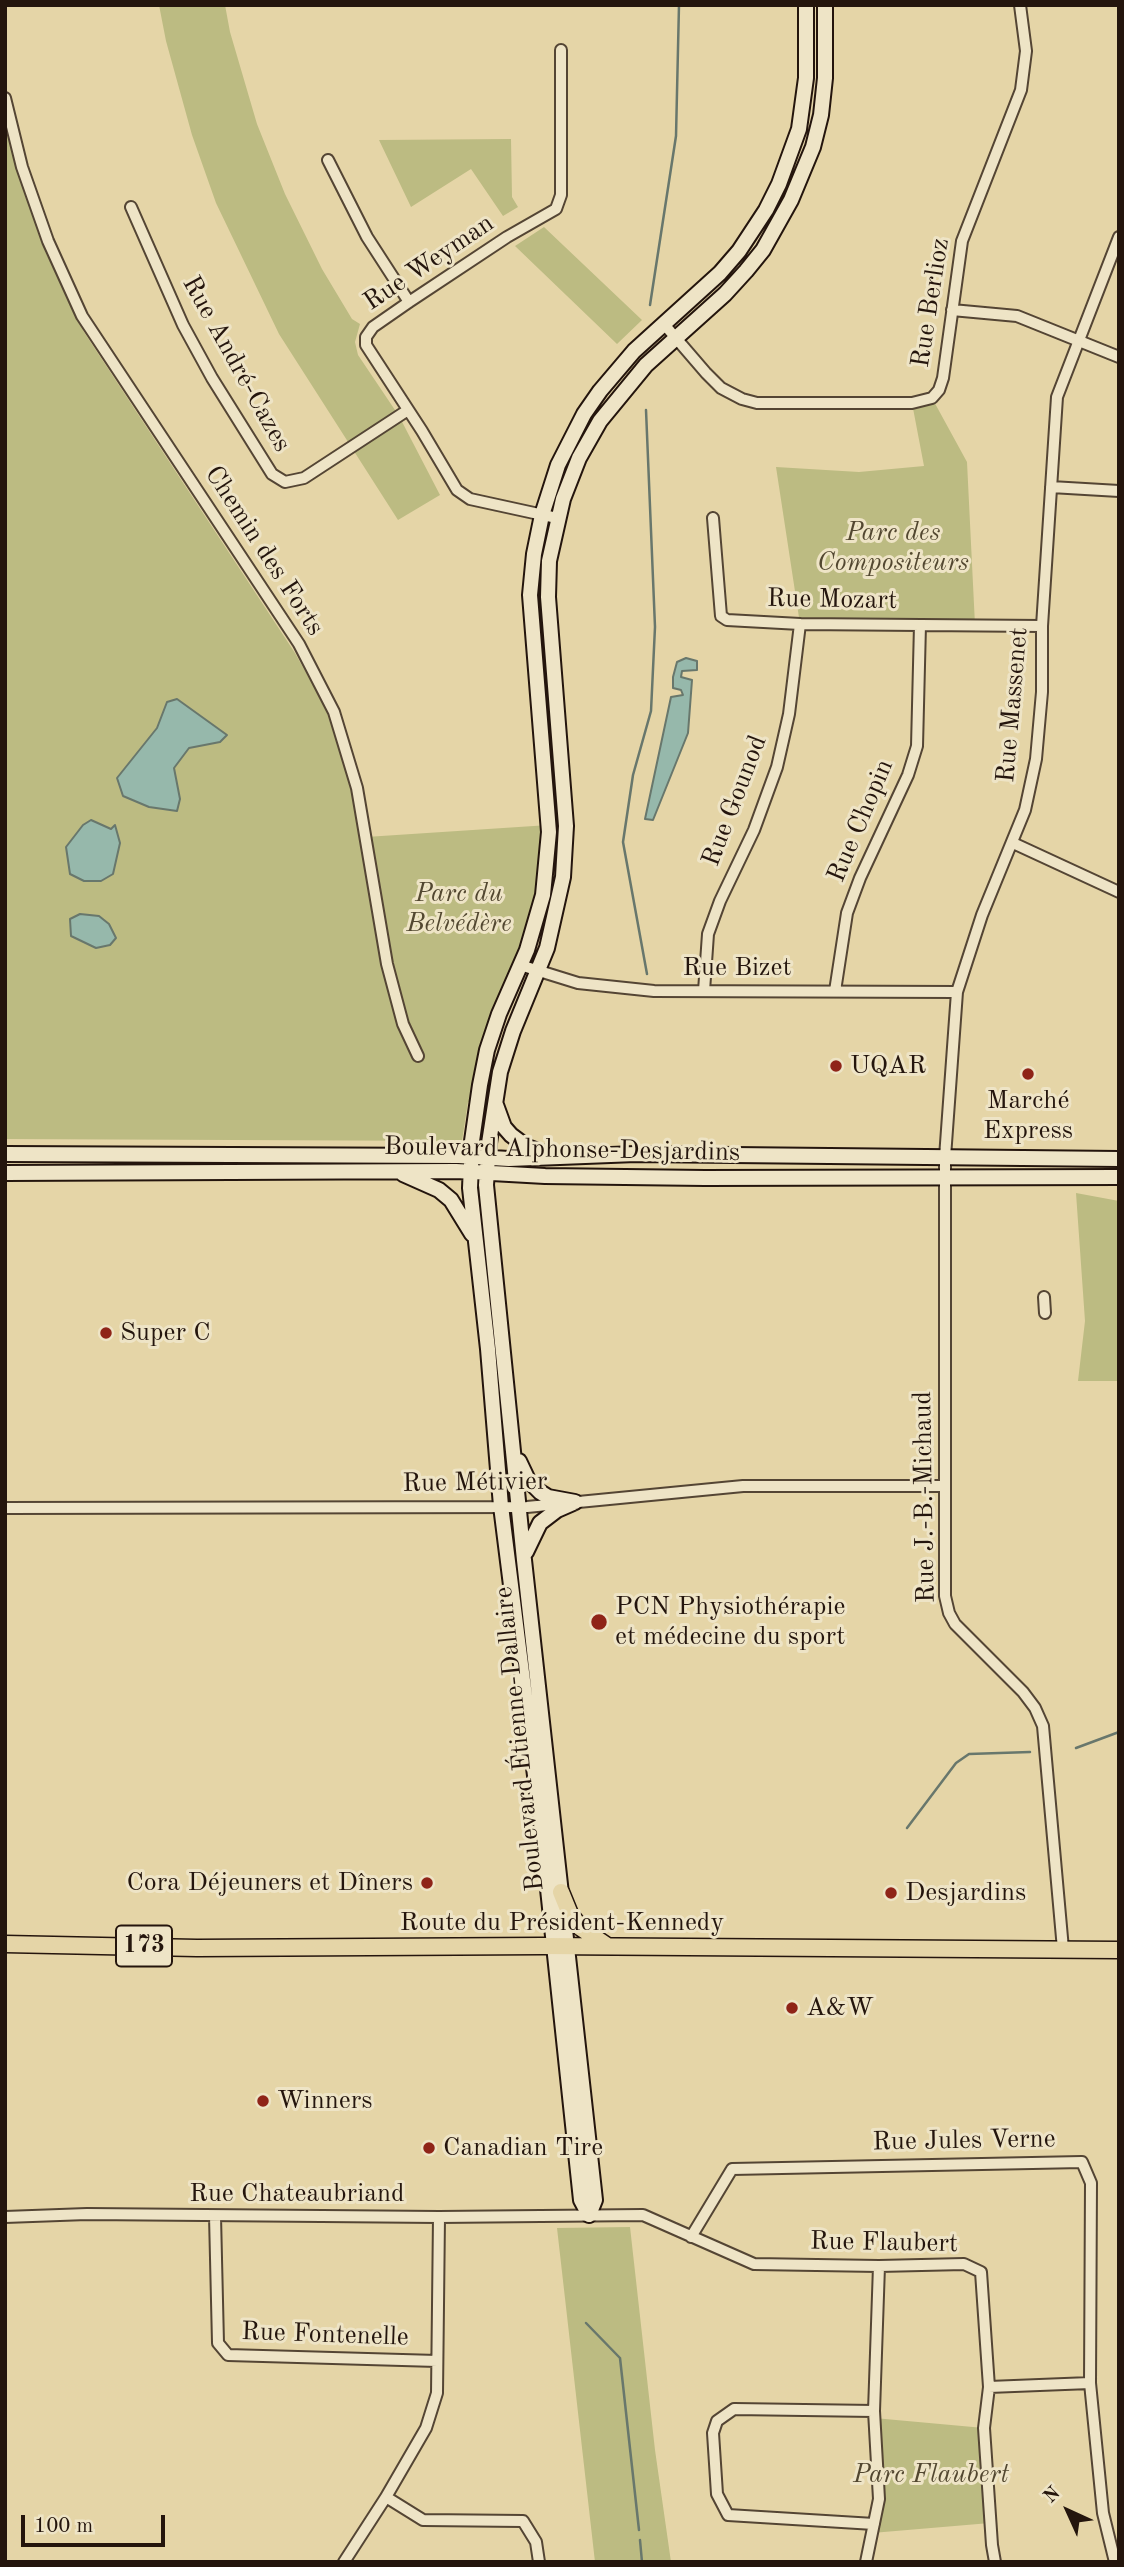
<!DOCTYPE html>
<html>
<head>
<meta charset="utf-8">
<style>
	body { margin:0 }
	#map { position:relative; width:1124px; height:2567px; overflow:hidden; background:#e5d5a7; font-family:"Old Standard TT",serif }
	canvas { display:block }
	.frame { position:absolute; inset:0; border:7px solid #24150d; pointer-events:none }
	.north { position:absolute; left:1033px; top:2476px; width:70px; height:70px; -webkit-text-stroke:5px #eee4c6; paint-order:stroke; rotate:315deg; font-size:19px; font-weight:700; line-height:28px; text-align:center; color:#24150d }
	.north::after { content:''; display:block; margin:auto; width:24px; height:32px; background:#24150d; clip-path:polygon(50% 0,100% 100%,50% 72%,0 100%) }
	.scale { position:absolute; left:21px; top:2515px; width:144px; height:32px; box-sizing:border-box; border:4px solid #24150d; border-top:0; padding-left:9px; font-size:21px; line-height:24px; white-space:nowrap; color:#24150d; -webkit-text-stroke:5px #eee4c6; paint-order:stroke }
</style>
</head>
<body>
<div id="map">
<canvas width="1124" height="2567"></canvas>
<div class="frame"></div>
<div class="north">N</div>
<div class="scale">100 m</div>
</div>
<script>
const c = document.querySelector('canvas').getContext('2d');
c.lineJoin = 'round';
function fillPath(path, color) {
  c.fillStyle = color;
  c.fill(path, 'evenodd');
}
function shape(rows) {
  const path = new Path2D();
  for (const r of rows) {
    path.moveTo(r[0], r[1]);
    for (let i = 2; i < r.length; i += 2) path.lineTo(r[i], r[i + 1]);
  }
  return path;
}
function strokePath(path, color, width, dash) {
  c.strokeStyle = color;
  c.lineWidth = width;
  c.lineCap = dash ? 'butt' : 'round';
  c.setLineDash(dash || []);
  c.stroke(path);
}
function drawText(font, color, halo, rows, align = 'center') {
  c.font = font + ' "Old Standard TT",serif';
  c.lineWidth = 6;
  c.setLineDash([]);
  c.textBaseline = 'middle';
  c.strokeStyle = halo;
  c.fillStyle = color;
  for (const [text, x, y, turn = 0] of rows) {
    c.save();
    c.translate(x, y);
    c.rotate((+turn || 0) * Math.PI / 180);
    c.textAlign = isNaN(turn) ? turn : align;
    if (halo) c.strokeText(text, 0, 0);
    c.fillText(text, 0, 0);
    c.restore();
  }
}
fillPath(shape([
	[159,5,225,5,230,32,257,124,285,194,322,269,352,319,360,324,355,342,358,355,399,416,440,495,398,520,279,334,216,203,192,135,166,41],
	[5,113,45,251,84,332,295,653,329,714,357,788,366,837,549,825,543,895,477,1102,468,1102,462,1141,5,1139],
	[511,139,512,197,518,207,503,216,471,169,411,207,379,140],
	[544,227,642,320,617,344,515,246],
	[932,398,967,462,975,625,800,624,776,467,859,472,924,466,912,403],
	[1076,1193,1119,1201,1119,1381,1078,1381,1085,1321],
	[630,2227,655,2450,671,2562,595,2562,557,2228],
	[874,2418,984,2428,990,2523,872,2533,879,2499]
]), '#bcbb82');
const water = shape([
	[686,658,697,661,697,670,682,671,681,677,692,680,688,733,653,820,645,819,671,697,683,695,681,690,673,688,673,677,677,662,686,658],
	[177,699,227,735,220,742,189,748,174,768,180,799,177,811,149,807,123,796,117,778,157,728,167,702,177,699],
	[91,820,111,829,115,825,120,843,113,874,101,881,84,881,70,874,66,847,83,825,91,820],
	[80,914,99,916,109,924,116,938,110,945,96,948,71,936,70,919,80,914]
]);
fillPath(water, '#96b8ab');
strokePath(water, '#68776c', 2);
strokePath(shape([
	[650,305,676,136,679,5],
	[646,410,655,627,651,711,633,775,623,842,647,974],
	[1076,1748,1119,1732],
	[907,1828,956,1763,969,1754,1030,1752],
	[586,2323,620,2358,639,2530],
	[640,2540,642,2562]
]), '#68776c', 2.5);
const street = shape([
	[5,98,22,167,48,241,82,316,299,644,334,712,357,788,387,964,403,1024,418,1056],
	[328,160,367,237,409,302],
	[131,207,183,325,212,378,272,474,285,482,304,478,408,410],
	[952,310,1017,316,1119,357],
	[663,323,706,373,721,388,742,399,757,403,912,403,932,398,939,390,943,378,962,241,1021,90,1026,51,1020,5],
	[1051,487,1119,491],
	[557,518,470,499,457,490,422,431,366,345,366,337,373,327,409,302,507,237,556,209,561,195,561,50],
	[713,518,721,616,727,620,800,624,1042,626],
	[1013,843,1119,892],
	[520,965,578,983,654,991,957,992],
	[704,991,708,934,720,901,754,830,777,767,789,714,800,624],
	[835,991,847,913,860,878,908,775,917,746,920,625],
	[1044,1297,1045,1313],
	[5,1508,527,1507,743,1486,944,1486],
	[1063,1949,1043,1726,1035,1708,1023,1692,955,1624,949,1613,945,1596,945,1157,957,992,982,915,1025,810,1036,759,1042,692,1042,626,1057,397,1119,237],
	[215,2216,218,2343,228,2355,437,2361],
	[5,2217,87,2214,439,2217,643,2215,754,2264,879,2266,964,2264,981,2272,989,2387,984,2428,992,2545,995,2562],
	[691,2237,732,2169,1082,2162,1091,2183,1090,2383,1103,2513,1115,2562],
	[989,2387,1090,2383],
	[874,2411,734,2409,717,2421,713,2433,717,2494,728,2515,874,2524],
	[386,2497,423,2520,523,2521,536,2542,539,2562],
	[344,2562,386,2497,426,2428,437,2393,439,2217],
	[866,2562,879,2499,874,2411,879,2266]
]);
const secondary = shape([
	[496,1105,504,1127,511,1135,527,1147,546,1154],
	[5,1154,459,1156,509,1159,636,1154,1119,1159],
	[5,1173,456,1171,545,1176,705,1178,1119,1177],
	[403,1174,439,1190,451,1200,472,1234],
	[519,1461,528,1480,540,1492,548,1497,575,1502],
	[526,1552,540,1523,557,1510,573,1503],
	[589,2215,581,2200,541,1823,501,1506,488,1349,470,1188,472,1141,480,1085,487,1050,499,1014,527,950,543,895,549,832,530,595,534,554,542,515,558,465,584,414,600,391,634,351,720,273,739,251,766,210,779,184,799,129,806,78,806,5],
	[589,2215,595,2200,524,1560,486,1185,489,1143,500,1072,513,1031,547,948,563,877,566,826,548,597,549,561,563,499,579,458,600,421,646,365,725,294,746,271,763,250,791,200,813,147,821,115,825,78,825,5]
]);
const primary = shape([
	[561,1892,570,1914,581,1928,606,1945],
	[5,1944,197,1948,543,1946,1119,1950]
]);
strokePath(street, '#544534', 14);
strokePath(secondary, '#24150d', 18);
strokePath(primary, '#24150d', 19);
strokePath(street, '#eee4c6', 10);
strokePath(secondary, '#eee4c6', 14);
strokePath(primary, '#e5d5a7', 16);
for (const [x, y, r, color] of [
	[836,1066,7,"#8f2418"],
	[1028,1074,7,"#8f2418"],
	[106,1333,7,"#8f2418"],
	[599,1622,9,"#8f2418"],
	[427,1883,7,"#8f2418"],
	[891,1893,7,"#8f2418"],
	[792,2008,7,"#8f2418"],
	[263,2101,7,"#8f2418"],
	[429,2148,7,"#8f2418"]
]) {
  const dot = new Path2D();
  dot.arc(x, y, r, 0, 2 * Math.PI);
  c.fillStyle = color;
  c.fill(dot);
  strokePath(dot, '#eee4c6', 2.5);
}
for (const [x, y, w] of [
	[144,1946,56]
]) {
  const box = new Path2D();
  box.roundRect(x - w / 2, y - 20.5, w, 41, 5);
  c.fillStyle = '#eee4c6';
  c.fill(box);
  strokePath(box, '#24150d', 2);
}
drawText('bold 24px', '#24150d', null, [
	["173",144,1946]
]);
drawText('26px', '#24150d', '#eee4c6', [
	["Rue Weyman",429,263,-34],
	["Rue Berlioz",931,303,-81],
	["Rue André-Cazes",236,364,61],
	["Chemin des Forts",264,551,57],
	["Rue Mozart",832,600,1],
	["Rue Massenet",1013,705,-85],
	["Rue Gounod",735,801,-69],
	["Rue Chopin",861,821,-67],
	["Rue Bizet",737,968],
	["Boulevard Alphonse-Desjardins",562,1150,1],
	["Rue Métivier",475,1483,-1],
	["Rue J.-B.-Michaud",925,1497,-91],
	["Boulevard Étienne-Dallaire",520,1739,-96],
	["Route du Président-Kennedy",562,1923],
	["Rue Jules Verne",964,2141,-1],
	["Rue Chateaubriand",297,2194],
	["Rue Flaubert",884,2243,1],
	["Rue Fontenelle",325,2335,2]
]);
drawText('italic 26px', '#524730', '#eee4c6', [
	["Parc des",893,533],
	["Compositeurs",893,563],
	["Parc du",459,894],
	["Belvédère",459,924],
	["Parc Flaubert",931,2475]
]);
drawText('26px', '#24150d', '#eee4c6', [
	["UQAR",850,1066],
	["Marché",1028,1101,"center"],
	["Express",1028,1131,"center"],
	["Super C",120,1333],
	["PCN Physiothérapie",615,1607],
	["et médecine du sport",615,1637],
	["Cora Déjeuners et Dîners",413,1883,"right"],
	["Desjardins",905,1893],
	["A&W",806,2008],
	["Winners",277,2101],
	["Canadian Tire",443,2148]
], 'left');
</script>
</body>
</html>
